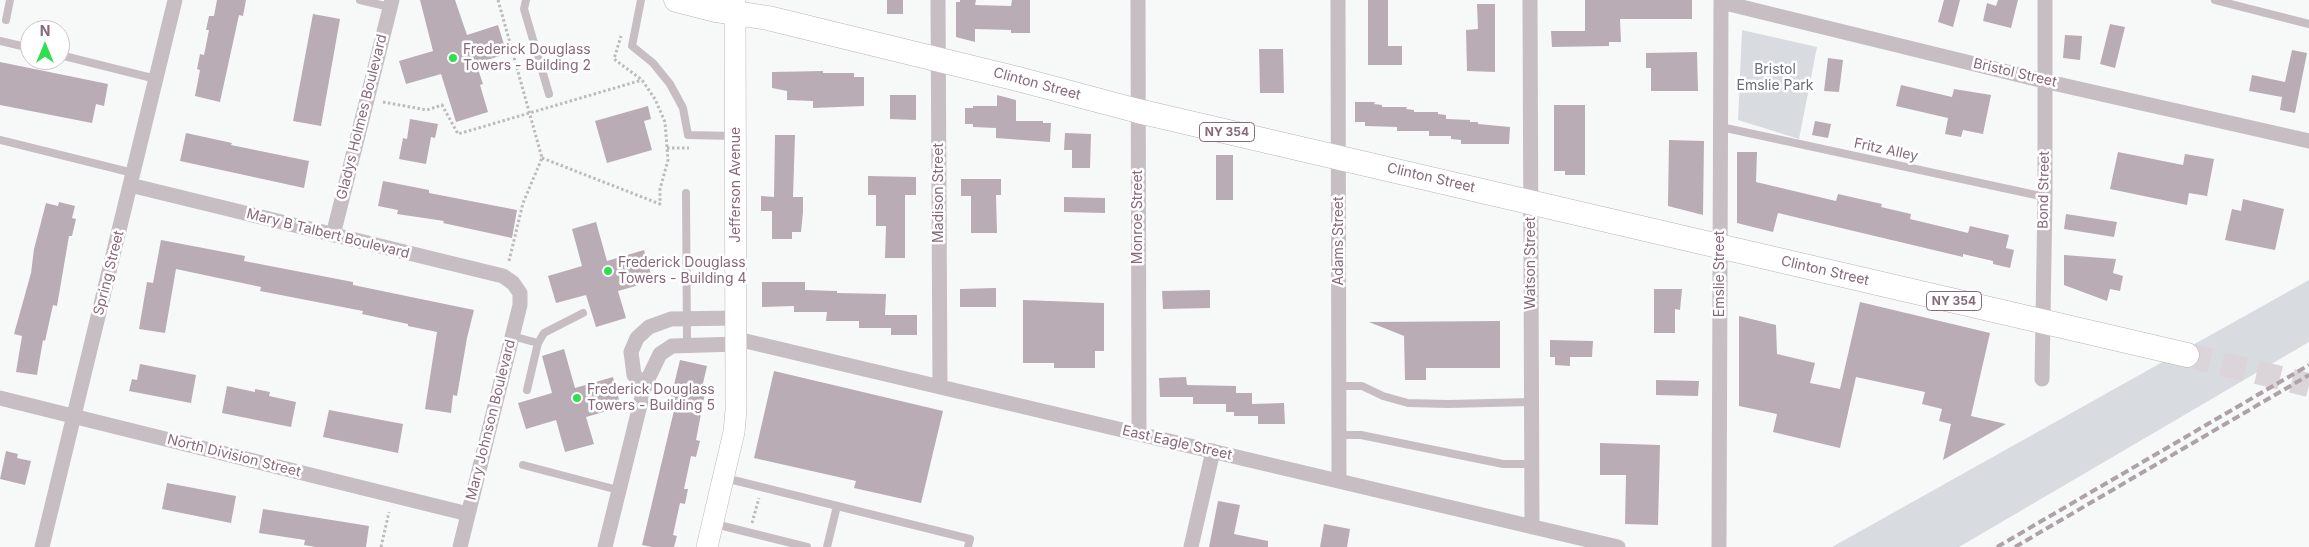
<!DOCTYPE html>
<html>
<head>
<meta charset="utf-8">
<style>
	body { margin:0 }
	#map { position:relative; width:2309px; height:547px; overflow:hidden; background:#f7f9f9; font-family:Inter,sans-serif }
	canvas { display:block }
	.north { position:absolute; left:20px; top:20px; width:50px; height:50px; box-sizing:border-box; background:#fff; border:1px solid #cfc3ca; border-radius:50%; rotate:0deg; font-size:14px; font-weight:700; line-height:20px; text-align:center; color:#87697b }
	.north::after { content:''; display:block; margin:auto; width:18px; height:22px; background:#30df51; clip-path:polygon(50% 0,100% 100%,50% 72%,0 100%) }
</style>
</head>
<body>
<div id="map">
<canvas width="2309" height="547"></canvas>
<div class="north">N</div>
</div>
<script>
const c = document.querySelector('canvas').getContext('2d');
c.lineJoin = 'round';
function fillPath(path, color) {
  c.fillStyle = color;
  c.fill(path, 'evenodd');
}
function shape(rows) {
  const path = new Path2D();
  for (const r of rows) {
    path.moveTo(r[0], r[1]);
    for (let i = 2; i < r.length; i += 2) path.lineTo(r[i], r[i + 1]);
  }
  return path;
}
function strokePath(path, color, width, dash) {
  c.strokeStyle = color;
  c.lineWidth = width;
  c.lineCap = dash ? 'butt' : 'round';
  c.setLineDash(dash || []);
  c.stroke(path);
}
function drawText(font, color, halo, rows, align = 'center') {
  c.font = font + ' Inter,sans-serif';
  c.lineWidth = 5;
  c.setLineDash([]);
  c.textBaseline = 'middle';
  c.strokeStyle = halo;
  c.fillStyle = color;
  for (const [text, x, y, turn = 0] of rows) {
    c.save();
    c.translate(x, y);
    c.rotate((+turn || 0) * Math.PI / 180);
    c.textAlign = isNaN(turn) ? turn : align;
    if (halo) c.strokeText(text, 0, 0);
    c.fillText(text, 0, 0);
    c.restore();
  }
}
fillPath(shape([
	[1742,30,1817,47,1799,139,1738,120],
	[2309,280,2309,342,1959,547,1832,547]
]), '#d8dbe0');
fillPath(shape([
	[217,0,246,0,243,16,239,15,220,102,195,96,200,70,197,69,200,54,204,55,209,30,206,30,209,16,214,16],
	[420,0,455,0,467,35,498,25,507,54,476,63,483,84,480,85,488,112,456,122,441,74,406,84,399,61,433,51],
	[887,0,903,0,903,14,887,14],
	[960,0,976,0,975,5,1011,6,1012,0,1030,0,1030,33,1011,33,1011,30,975,29,975,42,956,37,956,2,960,2],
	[1368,0,1388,0,1388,46,1402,46,1402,65,1368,65],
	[1585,0,1692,0,1692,19,1620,19,1621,42,1609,42,1609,46,1552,47,1551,31,1585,31],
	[1944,0,1960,0,1953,27,1938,22],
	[1998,0,2018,0,2011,28,1983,21,1987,3,1996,6],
	[1477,4,1495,4,1495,72,1467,71,1466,30,1478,29],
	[313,14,340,19,321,126,293,121],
	[2110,24,2125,27,2115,68,2100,64],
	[2065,35,2082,36,2080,60,2063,58],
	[1259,49,1283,49,1284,93,1260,93],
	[2292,50,2307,53,2295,113,2280,110,2282,97,2249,91,2252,75,2285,82],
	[1697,52,1698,91,1651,91,1651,68,1646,68,1646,53],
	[1828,58,1843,60,1839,92,1824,91],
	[0,62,108,84,104,106,96,104,92,123,0,105],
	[823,71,823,73,854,73,854,77,864,77,864,106,813,108,813,101,787,100,787,91,772,88,772,72],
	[1901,85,1952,97,1954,89,1991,95,1983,134,1963,130,1961,137,1945,134,1948,118,1896,106],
	[890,95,916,95,916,120,890,119],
	[997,95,1016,100,1016,121,1043,121,1043,123,1051,123,1050,142,996,138,996,128,973,127,973,124,965,124,965,108,973,108,973,106,997,106],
	[1355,102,1375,102,1374,104,1382,105,1382,107,1407,107,1406,109,1414,110,1414,112,1438,112,1438,114,1446,115,1446,119,1470,120,1470,122,1478,122,1478,124,1510,127,1509,144,1461,144,1461,140,1451,139,1451,136,1429,136,1429,131,1397,131,1397,127,1365,126,1365,122,1355,122],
	[1554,105,1585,105,1585,175,1565,175,1565,171,1554,171],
	[648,106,651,119,644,121,652,150,607,163,595,121],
	[410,119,438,124,435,138,431,137,426,164,399,159,403,138,407,139],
	[1815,121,1831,124,1828,138,1812,135],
	[186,133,232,143,231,145,309,161,304,188,180,161],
	[1065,133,1091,134,1090,168,1072,168,1072,150,1064,150],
	[775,135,795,135,793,197,803,197,803,212,801,232,792,232,792,239,772,239,772,211,761,211,761,196,774,197],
	[1669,140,1704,141,1703,215,1668,206],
	[1737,152,1757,152,1756,182,1836,201,1838,194,1882,204,1881,207,1911,214,1910,219,1960,231,1968,233,1970,226,2009,235,2006,248,2014,250,2010,268,1993,264,1993,261,1963,254,1963,257,1778,213,1773,232,1737,223],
	[2118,152,2183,165,2185,154,2214,159,2207,196,2189,193,2187,205,2110,189],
	[1216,155,1233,155,1233,200,1216,200],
	[868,176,916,177,916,195,905,195,905,258,885,258,886,226,876,226,876,195,868,195],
	[961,179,1001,179,1001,195,996,195,997,233,971,233,971,196,961,196],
	[383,181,429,190,429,193,517,210,512,238,443,223,444,221,397,214,398,210,378,206],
	[1064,197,1105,198,1105,213,1064,212],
	[2243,199,2284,209,2275,250,2225,240,2232,209,2241,211],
	[59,202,75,206,72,218,76,219,72,236,69,236,57,306,53,305,45,341,43,340,37,375,16,372,22,336,14,334,31,273,34,249,46,203,58,206],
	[2066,214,2117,222,2114,237,2064,229],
	[596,222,607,261,644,250,653,281,618,291,626,318,596,327,586,295,556,303,548,276,582,266,572,229],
	[161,240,245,256,244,261,353,282,353,285,474,310,467,338,457,396,453,395,451,413,425,409,437,332,408,326,408,324,362,314,363,311,260,291,261,287,176,269,165,333,139,329,147,282,153,283],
	[2064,255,2116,259,2113,273,2123,276,2120,291,2110,289,2107,301,2064,285],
	[762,282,805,282,805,290,837,291,837,293,886,294,885,315,917,315,917,335,891,335,891,328,859,328,859,321,826,321,827,312,794,312,794,306,762,307],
	[996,288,996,307,960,307,960,289],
	[1654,289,1682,289,1680,310,1675,309,1675,333,1654,333],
	[1210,290,1210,308,1163,309,1162,291],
	[1023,300,1104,303,1104,351,1095,351,1095,368,1054,368,1054,363,1023,363],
	[1860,302,1990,333,1971,416,2006,424,1943,460,1951,424,1939,421,1942,409,1922,404,1925,392,1856,377,1840,448,1773,432,1777,414,1739,406,1739,316,1776,325,1777,354,1815,363,1810,383,1840,389],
	[1500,321,1500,368,1426,368,1426,380,1405,380,1404,336,1369,322],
	[1550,340,1593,341,1592,357,1570,357,1570,366,1555,365,1555,357,1550,357],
	[564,349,575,388,613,377,621,407,586,417,594,444,565,452,556,420,526,429,518,403,552,393,542,356],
	[680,360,707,366,701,392,705,393,696,440,700,441,696,457,691,456,684,489,688,489,685,504,680,503,673,535,677,536,674,547,652,547,642,545,676,402,670,401],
	[140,364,196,375,191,403,129,391,132,379,137,380],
	[774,371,943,411,921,503,854,488,856,481,754,458],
	[1186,377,1187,385,1236,386,1236,393,1252,393,1252,404,1284,403,1285,424,1258,424,1258,416,1234,416,1234,412,1226,412,1226,404,1193,404,1193,397,1160,397,1159,378],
	[1656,380,1699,381,1698,396,1656,395],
	[227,386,255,392,255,389,270,392,269,396,296,402,291,427,222,413],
	[329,410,403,424,398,453,323,437],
	[1600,443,1660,445,1658,525,1625,524,1626,475,1600,475],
	[6,451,18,454,17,458,31,461,25,485,0,479],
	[167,483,236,496,231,523,162,509],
	[1218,501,1240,505,1234,534,1268,541,1268,547,1209,547],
	[263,509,369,526,366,547,316,547,304,545,305,540,259,533],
	[1324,524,1350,529,1347,547,1320,547]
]), '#b9acb4');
strokePath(shape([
	[2187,355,2309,385]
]), '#dbd5da', 24, [24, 12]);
const secondary = shape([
	[707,547,734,432,736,410,735,0]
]);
const primary = shape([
	[676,0,715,10,768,18,1018,79,1138,111,2187,355]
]);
strokePath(secondary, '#bdb3b9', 22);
strokePath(primary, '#bbb2b8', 25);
strokePath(shape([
	[498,0,542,158,523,203,509,261],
	[383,102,427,110,442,105,458,134,642,80],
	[667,148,689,148],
	[542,158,660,204,660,189,668,160,665,122,655,99,642,80,614,59,621,36],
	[752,523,759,498],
	[381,547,389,512]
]), '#bfb9bd', 3, [2.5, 2.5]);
strokePath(shape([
	[360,0,390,7],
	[526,0,524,9,549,94],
	[641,0,632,46,653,63,670,84,683,108,688,135,733,136],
	[2215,0,2309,24],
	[6,20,10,0],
	[0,41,30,48],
	[60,55,156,79],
	[1721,127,2045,197],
	[0,140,133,173],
	[686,193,687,344],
	[512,336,538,343,544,333,583,313],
	[1339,386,1362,386,1383,396,1408,403,1448,404,1531,402],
	[527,390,538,343],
	[1339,435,1361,435,1503,464,1531,464],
	[523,465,618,490],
	[725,478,970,539,968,547],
	[715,524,807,547],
	[827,547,837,506]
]), '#c7bec3', 8);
strokePath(shape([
	[938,0,940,387],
	[1138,0,1139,434],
	[1338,0,1339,481],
	[1530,0,1532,527],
	[1721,2,2044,81,2309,141],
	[130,185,503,276,513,283,520,293,520,305,460,547],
	[333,235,392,0],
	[737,339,1618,547],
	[2042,379,2045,197,2045,0],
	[645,385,634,375,631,352,637,338,649,327,671,319,737,318],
	[0,398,468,514],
	[42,547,175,0],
	[605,547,645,385,660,354,672,346,737,344],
	[1191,547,1213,451],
	[1719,547,1721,0]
]), '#c7bec3', 15);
strokePath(secondary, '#fff', 21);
strokePath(primary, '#fff', 24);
strokePath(shape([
	[1997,547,2309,365],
	[2015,547,2309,375]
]), '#aea2a9', 4, [8, 4]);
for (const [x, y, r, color] of [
	[453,58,5,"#30df51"],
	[608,271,5,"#30df51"],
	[577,398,5,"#30df51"]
]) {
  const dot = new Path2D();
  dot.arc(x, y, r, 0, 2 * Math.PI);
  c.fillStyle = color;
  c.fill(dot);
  strokePath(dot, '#fff', 2);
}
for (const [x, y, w] of [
	[1227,132,55],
	[1954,301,55]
]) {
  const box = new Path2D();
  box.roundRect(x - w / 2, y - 9.5, w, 19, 4);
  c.fillStyle = '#fff';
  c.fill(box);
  strokePath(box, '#87697b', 1);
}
drawText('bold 12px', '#87697b', null, [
	["NY 354",1227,132],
	["NY 354",1954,301]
]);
drawText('14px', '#87697b', '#fff', [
	["Frederick Douglass",463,50],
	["Towers - Building 2",463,66],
	["Frederick Douglass",618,263],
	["Towers - Building 4",618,279],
	["Frederick Douglass",587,390],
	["Towers - Building 5",587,406]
], 'left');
drawText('14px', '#686d7e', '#fff', [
	["Bristol",1775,70],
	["Emslie Park",1775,86]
]);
drawText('14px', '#87697b', '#fff', [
	["Bristol Street",2015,73,13],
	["Clinton Street",1037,84,15],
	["Gladys Holmes Boulevard",362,117,-76],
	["Fritz Alley",1886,150,12],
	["Clinton Street",1431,178,13],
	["Jefferson Avenue",736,185,-90],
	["Bond Street",2044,190,-89],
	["Madison Street",939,193,-90],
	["Monroe Street",1138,217,-90],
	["Mary B Talbert Boulevard",328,234,14],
	["Adams Street",1339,241,-90],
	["Watson Street",1531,263,-90],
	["Clinton Street",1825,271,13],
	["Spring Street",109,273,-76],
	["Emslie Street",1720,274,-90],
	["Mary Johnson Boulevard",491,420,-76],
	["East Eagle Street",1177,443,13],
	["North Division Street",234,456,14]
]);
</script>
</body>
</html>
